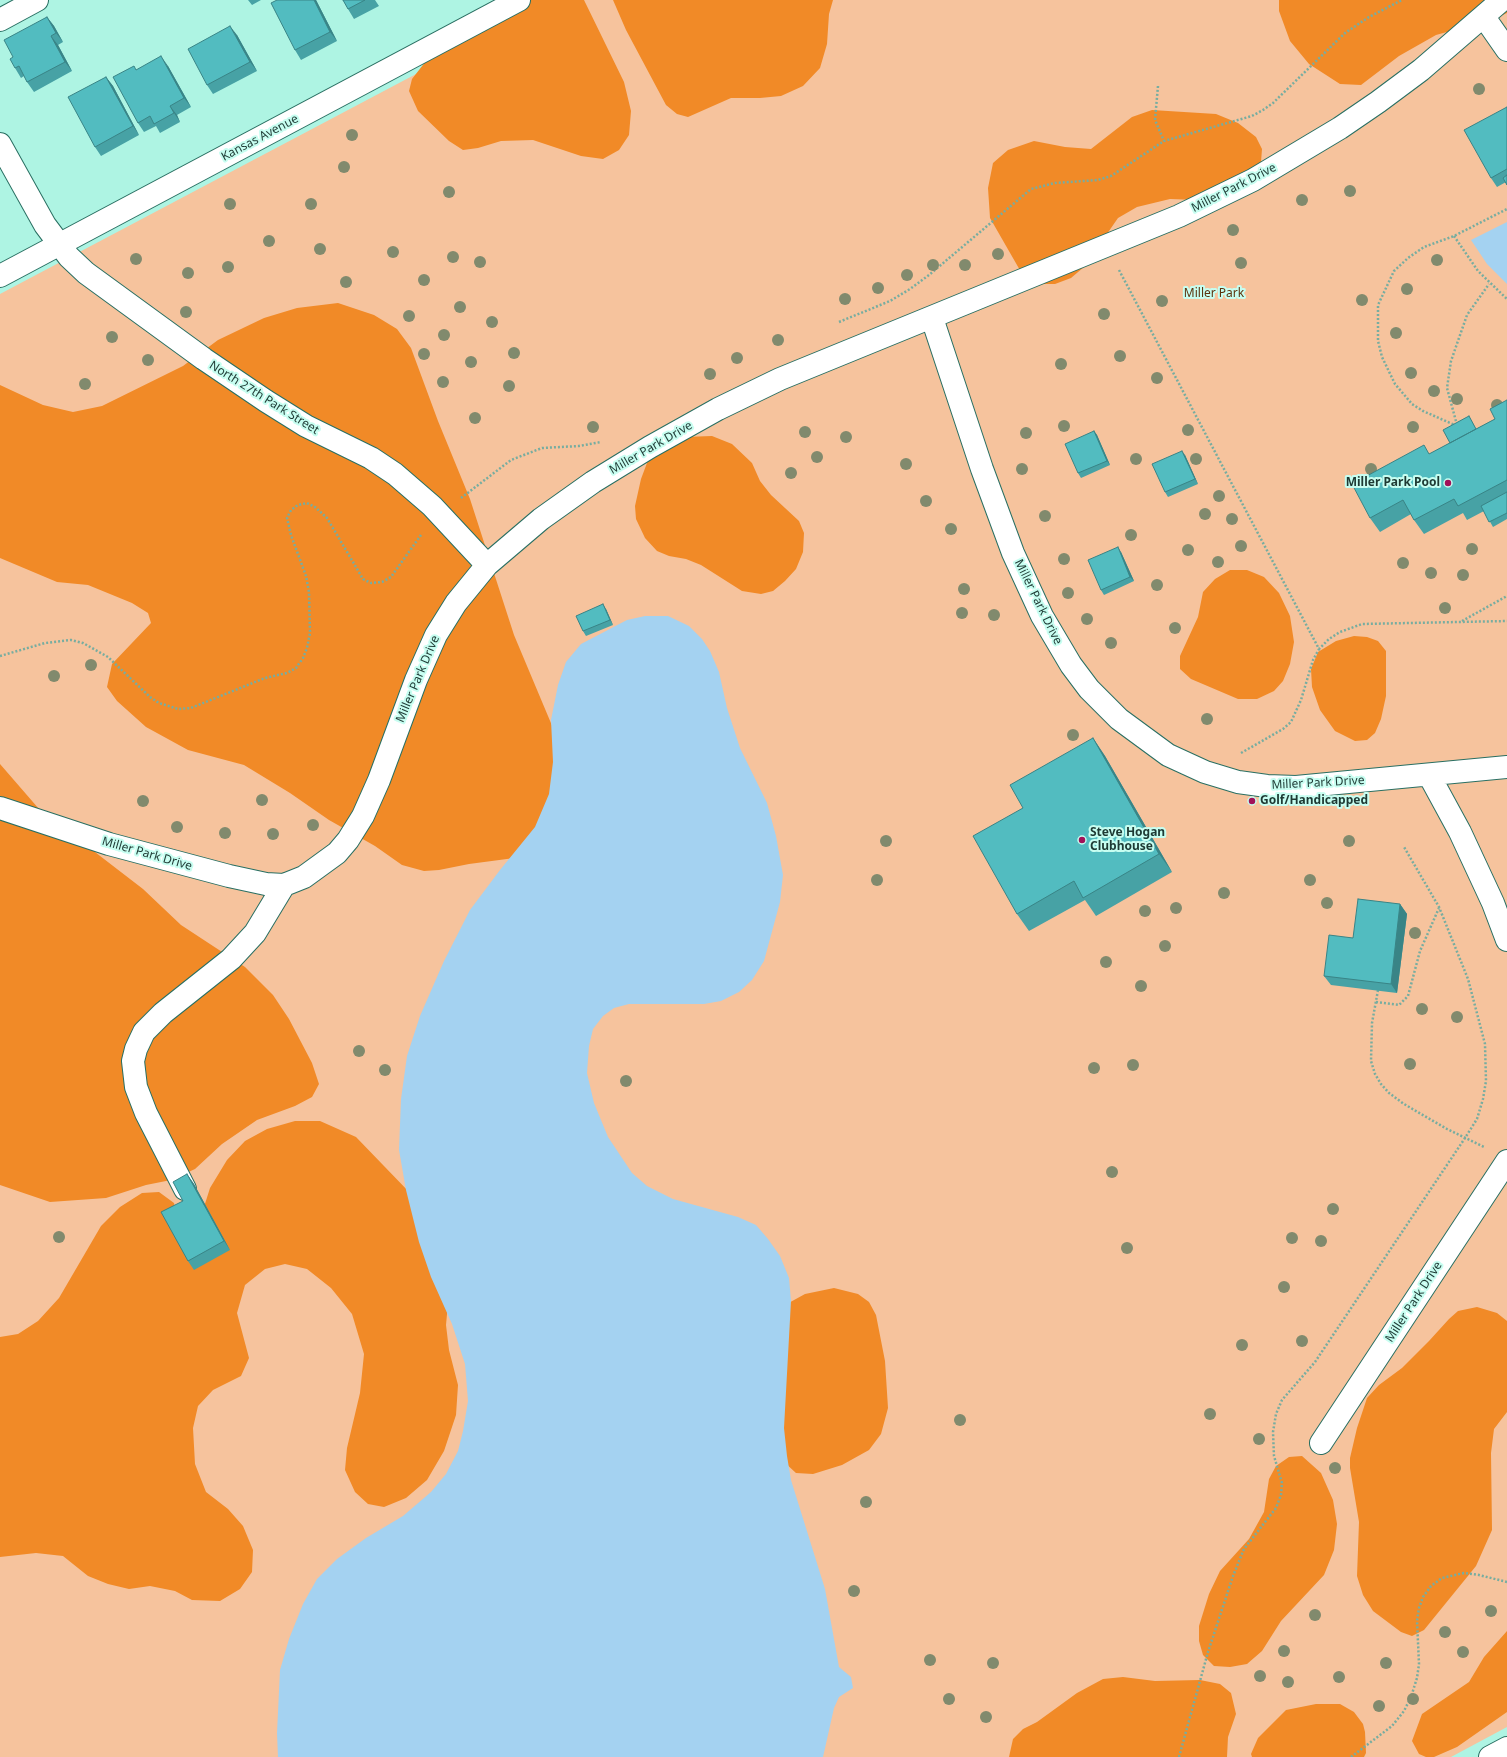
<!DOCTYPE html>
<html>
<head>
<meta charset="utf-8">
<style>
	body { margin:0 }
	canvas { display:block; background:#aef4e3 }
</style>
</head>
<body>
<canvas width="1507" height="1757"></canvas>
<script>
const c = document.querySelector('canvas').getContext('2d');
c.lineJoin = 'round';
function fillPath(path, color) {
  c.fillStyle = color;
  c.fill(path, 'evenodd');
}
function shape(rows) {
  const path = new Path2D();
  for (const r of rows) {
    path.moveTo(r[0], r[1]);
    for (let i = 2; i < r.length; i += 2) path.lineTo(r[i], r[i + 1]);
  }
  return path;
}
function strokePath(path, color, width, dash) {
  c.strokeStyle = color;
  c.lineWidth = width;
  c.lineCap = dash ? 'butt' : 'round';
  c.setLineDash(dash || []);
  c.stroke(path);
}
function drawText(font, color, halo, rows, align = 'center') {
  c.font = font + ' "Noto Sans",sans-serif';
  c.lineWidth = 4;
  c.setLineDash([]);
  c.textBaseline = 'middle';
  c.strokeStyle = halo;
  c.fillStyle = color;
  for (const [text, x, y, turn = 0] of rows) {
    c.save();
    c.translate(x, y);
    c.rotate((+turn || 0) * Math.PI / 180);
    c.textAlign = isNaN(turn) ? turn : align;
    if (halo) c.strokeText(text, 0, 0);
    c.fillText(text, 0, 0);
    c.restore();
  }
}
fillPath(shape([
	[556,0,1507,0,1507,1727,1451,1757,0,1757,0,294]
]), '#f6c39d');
fillPath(shape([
	[525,0,584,0,624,82,631,111,629,135,619,150,603,159,581,156,533,140,501,141,478,148,463,150,449,141,418,111,409,91,412,79,426,61],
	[613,0,833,0,829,14,827,44,820,68,803,86,781,96,760,98,731,98,688,117,677,114,666,105,626,30],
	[1279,0,1507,0,1507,13,1494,19,1436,35,1399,56,1361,85,1340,84,1309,64,1290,41,1279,11],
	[1152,110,1216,114,1238,123,1256,137,1262,149,1261,162,1250,176,1198,200,1170,199,1137,207,1118,218,1084,267,1071,278,1055,284,1036,284,1021,272,990,218,988,188,993,163,1008,150,1034,141,1065,147,1091,149,1132,117],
	[338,303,374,315,397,329,411,348,438,421,470,499,514,635,561,747,566,778,522,857,469,864,439,870,424,871,402,865,375,846,329,820,290,793,244,765,188,750,146,727,117,701,107,687,112,664,151,623,148,613,132,603,88,585,57,582,0,558,0,385,43,405,73,412,102,406,183,366,218,340,264,318,297,308],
	[712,436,732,444,752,463,760,481,771,495,799,521,804,533,803,552,796,569,785,581,773,591,761,594,742,591,701,565,686,559,669,556,657,551,645,538,636,519,635,506,641,479,650,455,684,437],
	[1230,570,1247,570,1264,577,1279,593,1290,616,1294,642,1290,664,1283,681,1274,691,1257,699,1238,699,1191,679,1180,669,1180,656,1198,617,1203,592,1215,579],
	[1354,636,1367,637,1378,641,1386,651,1386,696,1381,719,1375,733,1367,740,1355,741,1335,731,1320,710,1312,687,1311,669,1318,652,1336,641],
	[0,764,39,809,143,889,181,925,245,967,273,995,289,1019,312,1063,319,1084,312,1097,295,1106,257,1120,222,1144,195,1169,171,1180,146,1185,106,1198,50,1202,0,1185],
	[295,1121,320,1121,356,1137,411,1194,449,1292,446,1325,449,1350,458,1385,456,1415,444,1451,427,1480,406,1498,384,1507,368,1504,355,1492,345,1470,347,1448,360,1393,364,1354,352,1314,331,1288,307,1269,285,1264,265,1269,245,1285,237,1313,249,1358,241,1376,213,1390,198,1406,193,1428,195,1464,206,1492,228,1509,243,1526,253,1550,252,1572,240,1589,220,1601,192,1600,175,1591,150,1586,129,1589,108,1584,88,1576,63,1556,36,1553,0,1557,0,1337,18,1334,38,1321,59,1298,101,1226,120,1207,142,1193,159,1192,174,1203,180,1232,204,1207,210,1188,227,1160,245,1141,267,1129],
	[834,1288,858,1294,869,1302,876,1315,885,1361,888,1408,881,1434,869,1450,842,1465,813,1474,796,1473,783,1461,785,1305,805,1294],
	[1477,1307,1497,1313,1507,1321,1507,1412,1494,1429,1491,1453,1492,1530,1476,1566,1424,1630,1412,1636,1401,1632,1373,1611,1363,1595,1357,1576,1359,1522,1350,1468,1350,1458,1357,1428,1367,1398,1379,1385,1402,1368,1429,1341,1449,1319,1458,1311],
	[1302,1456,1321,1473,1333,1500,1337,1524,1334,1550,1324,1575,1281,1621,1262,1651,1247,1664,1230,1667,1214,1666,1203,1655,1199,1641,1199,1626,1209,1594,1220,1571,1249,1539,1264,1512,1269,1479,1276,1466,1289,1457],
	[1507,1631,1507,1712,1457,1747,1434,1757,1426,1757,1419,1754,1412,1741,1422,1714,1469,1682,1484,1657],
	[1123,1677,1155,1681,1200,1680,1220,1684,1231,1693,1236,1714,1228,1737,1227,1757,1009,1757,1013,1739,1023,1729,1037,1722,1077,1693,1103,1679],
	[1316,1704,1340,1704,1354,1712,1363,1724,1365,1732,1366,1753,1364,1757,1252,1757,1251,1754,1258,1738,1286,1710]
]), '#f18a27');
fillPath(shape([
	[1507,222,1507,284,1487,264,1471,240],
	[645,616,668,616,689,626,702,639,710,651,719,672,727,708,740,748,767,803,776,836,783,875,780,902,764,961,752,980,739,992,721,1001,704,1004,629,1004,614,1008,603,1016,593,1029,589,1046,587,1073,594,1103,608,1137,632,1173,647,1186,673,1199,738,1217,756,1225,768,1239,780,1256,789,1278,791,1301,784,1428,787,1456,791,1480,825,1589,839,1667,851,1677,853,1688,839,1697,834,1708,823,1757,278,1757,277,1733,280,1670,289,1639,303,1604,317,1579,337,1559,366,1538,403,1516,431,1492,446,1474,458,1451,463,1431,468,1401,465,1364,452,1324,431,1277,419,1242,406,1190,399,1150,401,1099,407,1056,420,1016,444,961,470,910,500,870,535,827,549,794,553,762,551,720,558,685,566,662,581,644,627,620]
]), '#a4d2f1');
const minor = shape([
	[1484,17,1507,50],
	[0,20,37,0],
	[0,144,45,225,69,257,86,273,204,359,266,401,306,426,371,458,395,474,432,506,487,565],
	[0,276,519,0],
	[932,318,982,469,1013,553,1042,616,1071,665,1089,689,1119,719,1168,755,1205,772,1238,782,1267,786,1296,787,1507,767],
	[1429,775,1460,832,1493,903,1507,940],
	[0,808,109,844,229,876,266,884,284,885,304,877,337,853,348,840,363,816,379,780,416,680,436,635,456,603,487,565,541,519,593,482,650,447,718,409,780,379,1179,216,1253,180,1340,128,1378,102,1421,70,1502,0],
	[185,1189,146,1113,136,1087,133,1061,136,1049,144,1032,163,1013,231,959,255,933,284,885],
	[1321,1443,1507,1161],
	[1490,1757,1507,1748]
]);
strokePath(minor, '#296f62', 24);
strokePath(shape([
	[1158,86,1155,120,1164,141],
	[1454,236,1478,271,1507,299],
	[1119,270,1319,649,1329,639,1340,632,1362,624,1507,621],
	[839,322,890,301,910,289,929,275,1031,189,1055,183,1098,180,1111,176,1164,141,1252,116,1263,110,1273,103,1345,33,1369,17,1402,0],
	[1457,425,1447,388,1451,361,1467,315,1489,284],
	[1457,426,1423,411,1412,404,1395,384,1382,357,1378,341,1378,305,1394,271,1408,258,1424,247,1454,236,1507,209],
	[461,498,511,460,542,448,579,446,601,442],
	[1462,621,1507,596],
	[0,656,45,643,71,640,83,643,108,657,150,697,159,703,178,709,191,708,265,678,287,673,296,668,303,658,307,648,310,633,309,592,306,576,291,535,287,518,291,510,298,505,307,503,315,507,327,518,363,579,371,583,382,582,391,577,421,535],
	[1241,753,1283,729,1291,722,1301,700,1313,660,1319,649],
	[1378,990,1372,1023,1371,1061,1375,1074,1381,1084,1389,1093,1404,1104,1447,1129,1484,1147],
	[1376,1002,1399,1005,1408,996,1420,951,1439,908],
	[1179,1757,1208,1652,1233,1576,1244,1549,1276,1508,1281,1495,1282,1483,1274,1456,1273,1432,1276,1414,1282,1400,1315,1362,1465,1138,1477,1119,1483,1099,1486,1081,1485,1044,1468,979,1439,907,1404,847],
	[1351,1757,1392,1726,1404,1711,1411,1697,1417,1678,1419,1664,1417,1621,1419,1608,1423,1597,1431,1586,1442,1578,1464,1573,1479,1575,1507,1582]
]), '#77ada0', 2.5, [2, 2]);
strokePath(minor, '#fff', 22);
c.fillStyle = '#818a6d';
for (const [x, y] of [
	[1479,89],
	[352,135],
	[344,167],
	[1350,191],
	[449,192],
	[1302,200],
	[230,204],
	[311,204],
	[1233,230],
	[269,241],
	[320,249],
	[393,252],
	[998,254],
	[453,257],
	[136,259],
	[1437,260],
	[480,262],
	[1241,263],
	[933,265],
	[965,265],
	[228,267],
	[188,273],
	[907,275],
	[424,280],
	[346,282],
	[878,288],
	[1407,289],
	[845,299],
	[1362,300],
	[1162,301],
	[460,307],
	[186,312],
	[1104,314],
	[409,316],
	[492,322],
	[1396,333],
	[444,335],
	[112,337],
	[778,340],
	[514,353],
	[424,354],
	[1120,356],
	[737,358],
	[148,360],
	[471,362],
	[1061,364],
	[1411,373],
	[710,374],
	[1157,378],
	[443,382],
	[85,384],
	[509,386],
	[1434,391],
	[1457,399],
	[1497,405],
	[475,418],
	[1064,426],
	[593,427],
	[1413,427],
	[1188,430],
	[805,432],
	[1026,433],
	[846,437],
	[817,457],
	[1136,459],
	[1196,459],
	[906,464],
	[1022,469],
	[1371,469],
	[791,473],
	[1219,496],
	[926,501],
	[1205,514],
	[1045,516],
	[1232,519],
	[951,529],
	[1131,535],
	[1241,546],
	[1472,549],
	[1188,550],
	[1064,559],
	[1218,562],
	[1403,563],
	[1431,573],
	[1463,575],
	[1157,585],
	[964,589],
	[1068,593],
	[1445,608],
	[962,613],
	[994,615],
	[1087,619],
	[1175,628],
	[1111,643],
	[91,665],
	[54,676],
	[1207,719],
	[1073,735],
	[262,800],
	[143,801],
	[313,825],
	[177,827],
	[225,833],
	[273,834],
	[886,841],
	[1349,841],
	[877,880],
	[1310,880],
	[1224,893],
	[1327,903],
	[1176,908],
	[1145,911],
	[1415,933],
	[1165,946],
	[1106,962],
	[1141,986],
	[1422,1009],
	[1457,1017],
	[359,1051],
	[1410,1064],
	[1133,1065],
	[1094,1068],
	[385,1070],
	[626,1081],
	[1112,1172],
	[1333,1209],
	[59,1237],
	[1292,1238],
	[1321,1241],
	[1127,1248],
	[1284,1287],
	[1302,1341],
	[1242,1345],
	[1210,1414],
	[960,1420],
	[1259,1439],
	[1335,1468],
	[866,1502],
	[854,1591],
	[1491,1611],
	[1315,1615],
	[1445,1632],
	[1284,1651],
	[1463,1652],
	[930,1660],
	[993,1663],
	[1386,1663],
	[1260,1676],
	[1339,1677],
	[1288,1682],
	[949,1699],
	[1413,1699],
	[1379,1706],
	[986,1717]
]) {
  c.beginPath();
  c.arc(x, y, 6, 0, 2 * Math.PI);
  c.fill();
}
fillPath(shape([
	[248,0,261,0,252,5],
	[277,0,316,0,337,41,301,60,295,50],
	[343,0,375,0,379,6,354,19,348,9],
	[47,17,54,26,63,42,58,45,72,71,34,92,27,82,24,76,21,78,15,68,13,57],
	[237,35,257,71,213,94,207,85],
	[168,66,191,107,177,115,180,122,160,133,156,126,144,132,138,123,137,70],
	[106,77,113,86,139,135,101,156,95,147],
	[1507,107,1507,185,1506,182,1497,187,1491,178],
	[1507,400,1507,519,1493,527,1484,511,1467,520,1463,513,1424,534,1414,520,1411,514,1380,532,1370,518,1430,454,1450,443,1469,416,1476,429,1495,419],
	[1094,431,1097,435,1110,465,1081,478,1078,473],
	[1185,455,1198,484,1168,497,1165,492],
	[1121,552,1134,581,1104,595,1101,590],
	[606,609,613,625,586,636,583,631],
	[1093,738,1105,756,1172,872,1096,916,1085,900,1029,931,1017,914,1023,808],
	[1400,904,1407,914,1397,993,1331,985,1324,976,1353,938],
	[187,1174,194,1184,230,1250,194,1270,188,1261,183,1201]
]), '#47a2a5');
fillPath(shape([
	[314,0,316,0,337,41,330,32],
	[47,17,54,26,63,42,56,33],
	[230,26,237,35,257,71,250,62],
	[51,36,58,45,72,71,65,62],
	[161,56,168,66,191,107,184,98],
	[106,77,113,86,139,135,133,126],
	[170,106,177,115,180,122,174,113],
	[1094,431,1097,435,1110,465,1107,461],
	[1182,451,1185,455,1198,484,1195,479],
	[1118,547,1121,552,1134,581,1130,577],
	[603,604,606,609,613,625,610,620],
	[1093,738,1105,756,1172,872,1159,854],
	[1400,904,1407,914,1397,993,1391,984],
	[187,1174,194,1184,230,1250,224,1241]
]), '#398486');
const building = shape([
	[277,0,314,0,330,32,295,50,271,3,277,0],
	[343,0,365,0,348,9,343,0],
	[47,17,56,33,51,36,65,62,27,82,19,66,15,68,10,59,13,57,4,40,47,17],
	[230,26,250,62,207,85,188,49,230,26],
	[161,56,184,98,170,106,174,113,154,124,150,116,138,123,113,77,134,66,136,70,161,56],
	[106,77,133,126,95,147,68,97,106,77],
	[1507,107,1507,169,1491,178,1464,130,1507,107],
	[1507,175,1507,185,1503,178,1507,175],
	[1507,400,1507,480,1458,506,1454,499,1414,520,1403,500,1370,518,1352,484,1424,445,1429,454,1495,419,1490,409,1507,400],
	[1469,416,1476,429,1450,443,1443,430,1469,416],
	[1094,431,1107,461,1078,473,1065,444,1094,431],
	[1182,451,1195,479,1165,492,1152,464,1182,451],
	[1507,492,1507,513,1489,522,1481,506,1507,492],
	[1118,547,1130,577,1101,590,1088,560,1118,547],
	[603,604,610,620,583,631,576,616,603,604],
	[1093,738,1159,854,1083,898,1074,881,1017,914,973,836,1023,808,1010,785,1093,738],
	[1358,899,1400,904,1391,984,1324,976,1329,935,1353,938,1358,899],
	[187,1174,224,1241,188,1261,161,1212,183,1201,173,1182,187,1174]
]);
fillPath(building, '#52bcc0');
strokePath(building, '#398486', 1);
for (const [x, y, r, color] of [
	[1448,483,4,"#a11159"],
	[1252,801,4,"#a11159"],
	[1082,840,4,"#a11159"]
]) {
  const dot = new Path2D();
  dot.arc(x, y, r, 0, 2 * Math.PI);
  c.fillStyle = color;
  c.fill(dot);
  strokePath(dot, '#c7fef1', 1.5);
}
drawText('12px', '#1e3a34', '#c7fef1', [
	["Kansas Avenue",260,138,-28],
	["Miller Park Drive",1234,188,-27],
	["North 27th Park Street",264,398,32],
	["Miller Park Drive",651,448,-30],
	["Miller Park Drive",1038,602,64],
	["Miller Park Drive",418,679,-67],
	["Miller Park Drive",1318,783,-3],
	["Miller Park Drive",147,854,16],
	["Miller Park Drive",1414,1302,-57]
]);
drawText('12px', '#5c330d', '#c7fef1', [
	["Miller Park",1214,294]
]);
drawText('bold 12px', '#1e3a34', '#c7fef1', [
	["Miller Park Pool",1440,483,"right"],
	["Golf/Handicapped",1260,801],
	["Steve Hogan",1090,833],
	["Clubhouse",1090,847]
], 'left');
</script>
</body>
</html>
